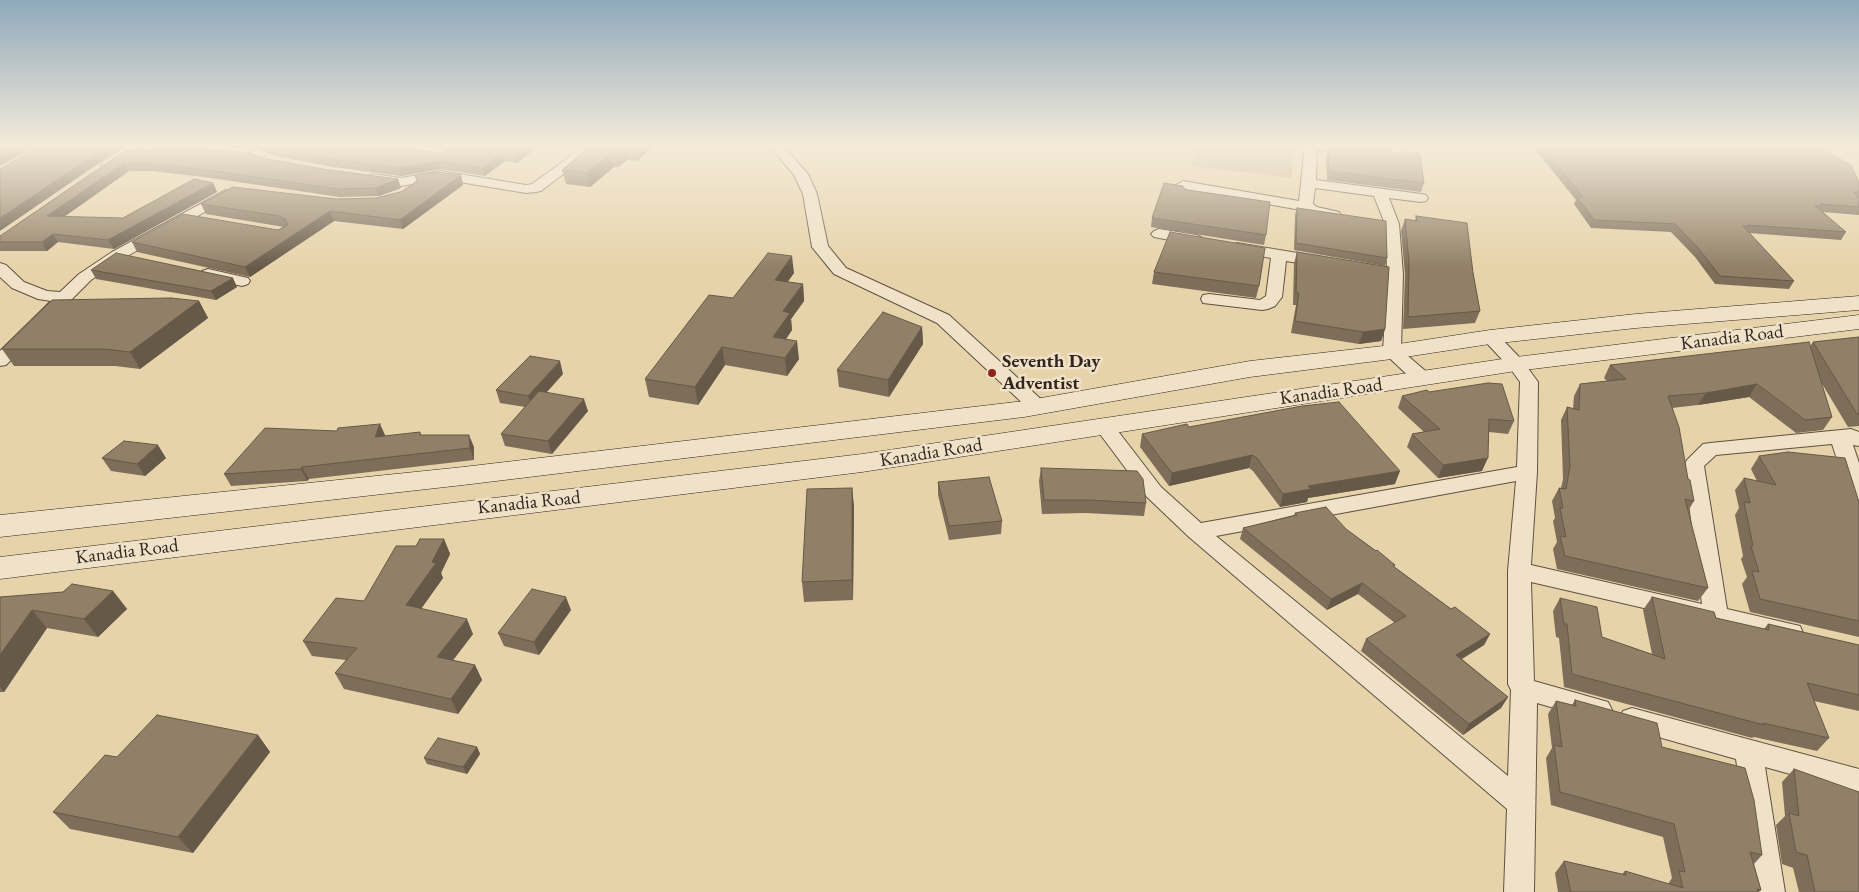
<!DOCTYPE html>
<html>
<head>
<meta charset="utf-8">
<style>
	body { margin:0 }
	canvas { display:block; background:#e7d3aa }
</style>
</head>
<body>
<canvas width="1859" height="892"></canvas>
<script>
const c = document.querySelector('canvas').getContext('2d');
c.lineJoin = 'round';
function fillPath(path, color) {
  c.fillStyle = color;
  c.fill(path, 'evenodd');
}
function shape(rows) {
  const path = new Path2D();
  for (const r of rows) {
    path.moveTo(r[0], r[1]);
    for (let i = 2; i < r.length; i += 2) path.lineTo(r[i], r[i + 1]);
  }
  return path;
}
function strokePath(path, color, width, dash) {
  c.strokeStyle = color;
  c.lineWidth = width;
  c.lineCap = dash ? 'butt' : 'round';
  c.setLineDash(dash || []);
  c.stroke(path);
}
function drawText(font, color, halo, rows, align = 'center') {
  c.font = font + ' "EB Garamond",serif';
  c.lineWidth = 5;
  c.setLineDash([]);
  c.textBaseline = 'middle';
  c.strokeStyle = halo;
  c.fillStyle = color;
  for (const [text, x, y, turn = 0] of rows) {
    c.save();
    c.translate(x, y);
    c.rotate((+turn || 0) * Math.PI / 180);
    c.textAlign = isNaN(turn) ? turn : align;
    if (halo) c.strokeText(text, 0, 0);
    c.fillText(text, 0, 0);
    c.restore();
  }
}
fillPath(shape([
	[1197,145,1295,145,1291,178,1191,166]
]), '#c9b592');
const street = shape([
	[129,145,144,145,113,168,103,168,101,165,103,162,129,145],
	[195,145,210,145,195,154,171,155,164,151,171,147,195,145],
	[262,145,277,145,261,158,251,158,249,155,251,152,262,145],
	[586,145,601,145,541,191,536,192,526,193,441,179,401,186,372,182,365,178,372,174,401,178,441,171,526,185,532,184,586,145],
	[769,145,782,145,808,174,817,194,828,246,846,268,949,315,1044,402,1047,406,1044,410,1037,412,1030,410,937,323,834,274,812,247,803,194,794,175,769,145],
	[1305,145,1338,145,1391,151,1391,145,1404,145,1405,156,1398,160,1317,150,1316,180,1421,194,1426,195,1428,198,1426,201,1421,202,1389,198,1399,224,1403,274,1401,350,1429,374,1431,378,1429,382,1422,384,1415,382,1383,352,1387,278,1357,272,1355,269,1357,266,1363,264,1387,268,1385,224,1374,196,1315,188,1313,204,1317,207,1339,212,1341,215,1339,218,1334,219,1308,214,1301,210,1183,189,1176,185,1183,181,1299,201,1305,145],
	[226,190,231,191,233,194,231,197,124,258,91,280,6,365,0,366,0,351,51,301,38,299,12,288,0,277,0,263,6,265,24,282,47,291,60,292,79,274,112,252,226,190],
	[1159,229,1196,235,1201,237,1204,240,1201,243,1196,245,1154,237,1151,234,1154,231,1159,229],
	[1237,243,1322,257,1328,259,1330,262,1328,265,1322,267,1286,261,1282,297,1275,306,1268,309,1262,310,1203,303,1201,299,1203,295,1209,294,1260,300,1266,296,1271,258,1232,251,1229,248,1232,245,1237,243],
	[208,269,248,278,250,281,248,284,242,286,202,277,200,274,202,271,208,269],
	[1490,332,1496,333,1522,360,1538,382,1537,472,1531,565,1702,604,1684,465,1687,460,1703,444,1710,443,1851,429,1859,432,1859,446,1853,445,1859,463,1859,500,1852,498,1848,493,1832,444,1716,455,1704,466,1727,609,1800,626,1803,633,1800,640,1791,642,1531,582,1534,681,1608,702,1612,710,1608,718,1599,721,1537,703,1534,892,1504,892,1507,809,1189,537,1147,497,1094,426,1097,422,1104,420,1111,422,1161,487,1201,523,1517,467,1520,382,1510,368,1481,337,1484,333,1490,332],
	[1516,481,1508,571,1508,684,1511,690,1508,776,1216,536,1516,481],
	[1632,708,1859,769,1859,793,1765,767,1785,892,1755,892,1736,759,1623,727,1619,719,1623,711,1632,708]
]);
const secondary = shape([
	[1859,296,1859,310,1636,328,1490,344,1392,359,1250,377,1024,417,463,485,0,537,0,515,463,467,1024,401,1250,361,1392,345,1490,330,1636,314,1859,296],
	[1859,315,1859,329,1516,371,862,472,0,579,0,557,862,454,1516,357,1859,315]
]);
strokePath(street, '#615041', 2);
strokePath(secondary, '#34241e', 1);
fillPath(street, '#efe2c8');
fillPath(secondary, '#efe2c8');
fillPath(shape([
	[144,144,178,144,145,146],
	[210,144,387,144,443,154,448,151,409,144,539,144,540,145,517,163,505,161,485,176,441,169,401,176,333,167,275,156,256,149,211,145],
	[593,144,656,144,637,161,627,160,618,167,614,167,590,187,566,184,562,170],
	[1343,144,1390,144,1389,149],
	[1529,144,1812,144,1859,182,1859,215,1823,212,1846,232,1841,240,1749,233,1794,281,1789,289,1715,284,1695,257,1671,232,1591,228,1574,204,1576,200,1534,148,1530,148],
	[1328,146,1400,153,1424,183,1421,192,1327,180,1326,154],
	[126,150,267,159,329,170,398,179,401,188,379,196,340,197,204,177,152,171,129,171,64,217,123,218,213,183,217,192,114,249,58,242,47,251,0,251,0,236],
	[461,175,463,185,403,229,334,221,250,277,137,252,132,242,278,230,284,227,206,214,201,204,376,198],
	[1183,188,1266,235,1264,245,1151,227,1152,218],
	[1297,208,1387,258,1385,266,1294,250,1295,215],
	[1416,216,1473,273,1480,311,1475,323,1403,329,1405,274,1401,231,1405,219,1415,221],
	[1297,252,1385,329,1381,341,1359,344,1291,333,1296,305,1293,305,1294,263],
	[91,270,237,287,216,300,96,279],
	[1154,272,1259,286,1256,298,1152,284],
	[794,273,787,282,803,284,804,301,791,319,792,330,786,339,799,359,787,376,725,365,698,405,649,397,645,379,733,298],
	[199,301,208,318,140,369,115,366,14,366,2,349],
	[922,327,923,344,889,397,839,387,837,370],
	[1859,337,1859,426,1848,427,1821,382,1832,417,1823,430,1796,433,1749,397,1698,405,1672,408,1688,479,1694,501,1688,511,1708,588,1698,601,1557,569,1553,549,1557,542,1553,521,1555,518,1552,501,1559,488,1561,488,1563,479,1561,420,1567,407,1573,409,1574,396,1580,384,1607,381,1604,378,1610,365,1810,346,1813,342],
	[563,374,547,392,588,411,552,454,505,446,501,434,525,407,500,403,496,390],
	[1429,392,1514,421,1508,434,1489,432,1482,471,1438,478,1407,447,1412,434,1424,432,1398,408,1402,396],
	[1189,427,1395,484,1308,498,1307,502,1280,507,1253,471,1249,468,1169,486,1140,447,1142,434],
	[420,432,421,435,474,447,474,460,309,479,307,481,231,486,224,474,385,436],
	[1759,456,1859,502,1859,637,1750,612,1742,584,1747,577,1741,559,1743,556,1735,515,1739,508,1735,490,1744,478,1757,481,1751,469],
	[102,458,166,458,145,476,111,471],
	[1041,468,1146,503,1144,516,1085,513,1042,514,1039,481],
	[938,482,1002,521,1001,534,949,540,938,495],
	[852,488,854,507,853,600,804,602,802,582],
	[1295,513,1346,529,1395,565,1394,567,1451,609,1490,634,1484,645,1462,659,1508,697,1501,708,1463,735,1361,651,1366,639,1395,623,1358,594,1327,610,1240,539,1243,528,1294,515],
	[444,539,450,554,441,573,443,578,421,609,473,634,453,660,475,665,482,680,458,714,344,689,335,673,346,660,312,656,303,641,364,601,416,546],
	[113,591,127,609,98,637,47,628,4,692,0,692,0,597],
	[1652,597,1716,618,1764,629,1768,624,1859,645,1859,711,1814,701,1829,738,1817,751,1754,737,1752,738,1564,687,1559,638,1556,637,1553,611,1560,598,1602,637,1652,654,1643,610],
	[571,610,539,655,504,646,498,633],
	[1575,700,1662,747,1762,855,1754,864,1761,890,1759,892,1558,892,1555,873,1564,861,1622,874,1625,871,1668,884,1672,878,1663,837,1551,805,1546,758,1552,748,1548,714,1556,701,1572,705],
	[258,735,270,752,193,853,70,829,53,812],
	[477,747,480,754,467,774,427,764,424,758],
	[1794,769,1859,892,1799,892,1793,868,1782,864,1776,825,1785,816,1782,782]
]), '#7d6d59');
fillPath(shape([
	[19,144,39,144,0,166,0,155],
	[111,144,127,144,0,231,0,218],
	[528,144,539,144,540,145,517,163,515,154],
	[638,144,656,144,637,161,634,147],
	[624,146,627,160,618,167,616,153],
	[502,153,505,161,485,176,482,168],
	[611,153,614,167,590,187,587,173],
	[439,161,441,169,401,176,398,168],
	[124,163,129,171,52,225,47,216],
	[461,175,463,185,403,229,400,220],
	[398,179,401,188,379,196,376,188],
	[213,183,217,192,114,249,108,240],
	[330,211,334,221,250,277,245,267],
	[53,234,58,242,47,251,42,242],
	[792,256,794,273,777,297,775,280],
	[233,278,237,287,216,300,211,291],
	[803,284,804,301,791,319,792,330,775,355,773,337,783,311],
	[199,301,208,318,140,369,130,352],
	[922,327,923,344,889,397,888,380],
	[1385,329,1381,341,1359,344,1363,332],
	[797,341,799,359,787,376,785,358],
	[722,347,725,365,698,405,695,387],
	[560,361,563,374,532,408,528,396],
	[1757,384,1749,397,1698,405,1706,393],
	[584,399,588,411,552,454,548,441],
	[380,424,386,437,375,437],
	[469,435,474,447,474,460,470,448],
	[158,445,166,458,145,476,137,464],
	[1252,455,1249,468,1169,486,1172,473],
	[1488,458,1482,471,1438,478,1443,465],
	[302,467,309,479,307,481,301,469],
	[1400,471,1395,484,1308,498,1307,502,1280,507,1283,494,1308,486],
	[852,488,854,507,853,600,852,580],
	[444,539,450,554,441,573,443,578,413,620,406,605,432,562],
	[1362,583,1358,594,1327,610,1331,599],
	[113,591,127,609,98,637,84,619],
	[566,597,571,610,539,655,534,642],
	[32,610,47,628,4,692,0,687,0,655],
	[467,619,473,634,444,672,437,657],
	[1490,634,1484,645,1450,666,1456,655],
	[475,665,482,680,458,714,451,699],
	[1508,697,1501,708,1463,735,1469,724],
	[258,735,270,752,193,853,178,837],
	[477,747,480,754,467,774,463,767]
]), '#665948');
const building = shape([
	[0,144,19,144,0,155,0,144],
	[42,144,111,144,0,218,0,169,42,144],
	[262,144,387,144,443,154,452,148,447,144,528,144,515,154,502,153,482,168,439,161,398,168,330,159,271,148,262,144],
	[593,144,638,144,634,147,624,146,616,153,611,153,587,173,562,170,593,144],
	[1540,144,1812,144,1851,165,1859,182,1859,192,1854,192,1859,199,1859,207,1820,204,1822,206,1815,206,1846,232,1748,225,1750,226,1743,226,1794,281,1720,276,1699,249,1675,224,1594,220,1577,197,1583,197,1540,144],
	[1331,145,1400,153,1405,152,1420,153,1424,183,1329,171,1328,146,1331,145],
	[191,148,250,153,267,159,329,170,398,179,376,188,337,189,200,169,148,163,124,163,47,216,123,218,194,179,213,183,108,240,53,234,42,242,0,242,0,236,126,150,191,148],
	[438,172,461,175,400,220,330,211,245,267,132,242,183,214,278,230,288,225,285,219,279,216,201,204,233,187,336,199,376,198,401,192,417,181,415,175,438,172],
	[1164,183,1183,186,1183,188,1188,190,1270,202,1266,235,1152,218,1164,183],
	[1297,208,1386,221,1387,258,1296,243,1297,208],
	[1416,216,1467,223,1473,273,1480,311,1408,317,1409,262,1405,219,1417,221,1416,216],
	[1170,232,1265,248,1259,286,1154,272,1170,232],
	[1297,252,1389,267,1385,329,1363,332,1295,321,1299,293,1296,293,1297,252],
	[116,253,233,278,211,291,91,270,116,253],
	[768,253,792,256,775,280,803,284,783,311,790,313,773,337,797,341,785,358,722,347,695,387,645,379,709,295,733,298,768,253],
	[171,298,199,301,130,352,104,349,2,349,52,300,171,298],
	[883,312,922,327,888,380,837,370,883,312],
	[1859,337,1859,414,1857,414,1813,342,1859,337],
	[1809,342,1832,417,1805,420,1757,384,1706,393,1668,396,1679,427,1688,479,1690,480,1694,501,1685,499,1708,588,1565,556,1560,536,1566,537,1560,508,1563,508,1559,488,1566,489,1570,466,1567,407,1579,410,1580,384,1626,379,1610,365,1809,342],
	[530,356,560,361,528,396,496,390,530,356],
	[1488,383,1502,384,1514,421,1489,419,1488,458,1443,465,1412,434,1440,429,1402,396,1427,390,1429,392,1488,383],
	[539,391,584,399,548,441,501,434,539,391],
	[1339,402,1400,471,1308,486,1311,489,1283,494,1257,458,1252,455,1172,473,1142,434,1187,424,1189,427,1302,406,1339,402],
	[380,424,375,437,420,432,420,435,469,435,470,448,302,467,301,469,224,474,265,428,337,431,338,428,380,424],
	[124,441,158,445,137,464,102,458,124,441],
	[1788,452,1845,458,1859,502,1859,621,1760,599,1752,571,1759,572,1751,546,1753,546,1744,502,1750,503,1744,478,1776,485,1759,456,1788,452],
	[1041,468,1137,471,1143,479,1146,503,1087,500,1044,500,1041,468],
	[989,477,1002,521,949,526,938,482,989,477],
	[852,488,852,580,802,582,807,489,852,488],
	[1326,507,1346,529,1376,551,1377,550,1395,565,1393,566,1451,609,1455,607,1490,634,1456,655,1508,697,1469,724,1366,639,1406,616,1362,583,1331,599,1243,528,1297,515,1295,513,1326,507],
	[420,539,444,539,432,562,436,563,406,605,467,619,437,657,475,665,451,699,335,673,357,648,303,641,336,598,364,601,396,546,416,546,420,539],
	[72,584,113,591,84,619,32,610,0,655,0,597,63,592,72,584],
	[532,589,566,597,534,642,498,633,532,589],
	[1652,597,1714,612,1716,618,1769,630,1768,624,1859,645,1859,695,1807,683,1829,738,1763,723,1764,725,1572,674,1567,624,1564,624,1560,598,1597,607,1602,637,1665,659,1652,597],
	[1575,700,1657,723,1662,747,1745,768,1754,800,1762,855,1750,852,1761,890,1757,889,1758,892,1571,892,1564,861,1626,875,1625,871,1683,888,1679,871,1685,872,1674,824,1560,792,1554,745,1562,747,1556,701,1576,706,1575,700],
	[157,715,258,735,178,837,53,812,105,755,117,757,157,715],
	[438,738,477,747,463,767,424,758,438,738],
	[1794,769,1859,792,1859,892,1815,892,1807,855,1796,852,1789,813,1799,816,1794,769]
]);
fillPath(building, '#917f67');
strokePath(building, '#665948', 1);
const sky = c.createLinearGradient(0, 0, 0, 269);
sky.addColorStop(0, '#8fa9bc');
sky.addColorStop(0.54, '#f4ebd9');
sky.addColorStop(1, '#f4ebd900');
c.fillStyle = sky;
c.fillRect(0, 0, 1859, 269);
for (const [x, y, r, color] of [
	[992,373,5,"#8f2418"]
]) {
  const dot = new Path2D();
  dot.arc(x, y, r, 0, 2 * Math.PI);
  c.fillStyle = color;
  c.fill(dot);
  strokePath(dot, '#efe2c8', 2);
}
drawText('19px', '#34241e', '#efe2c8', [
	["Kanadia Road",1732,338,-7],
	["Kanadia Road",1331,392,-8],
	["Kanadia Road",931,453,-9],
	["Kanadia Road",529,503,-6],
	["Kanadia Road",127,552,-7]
]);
drawText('bold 19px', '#34241e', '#efe2c8', [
	["Seventh Day",1002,362],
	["Adventist",1002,384]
], 'left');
</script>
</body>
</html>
